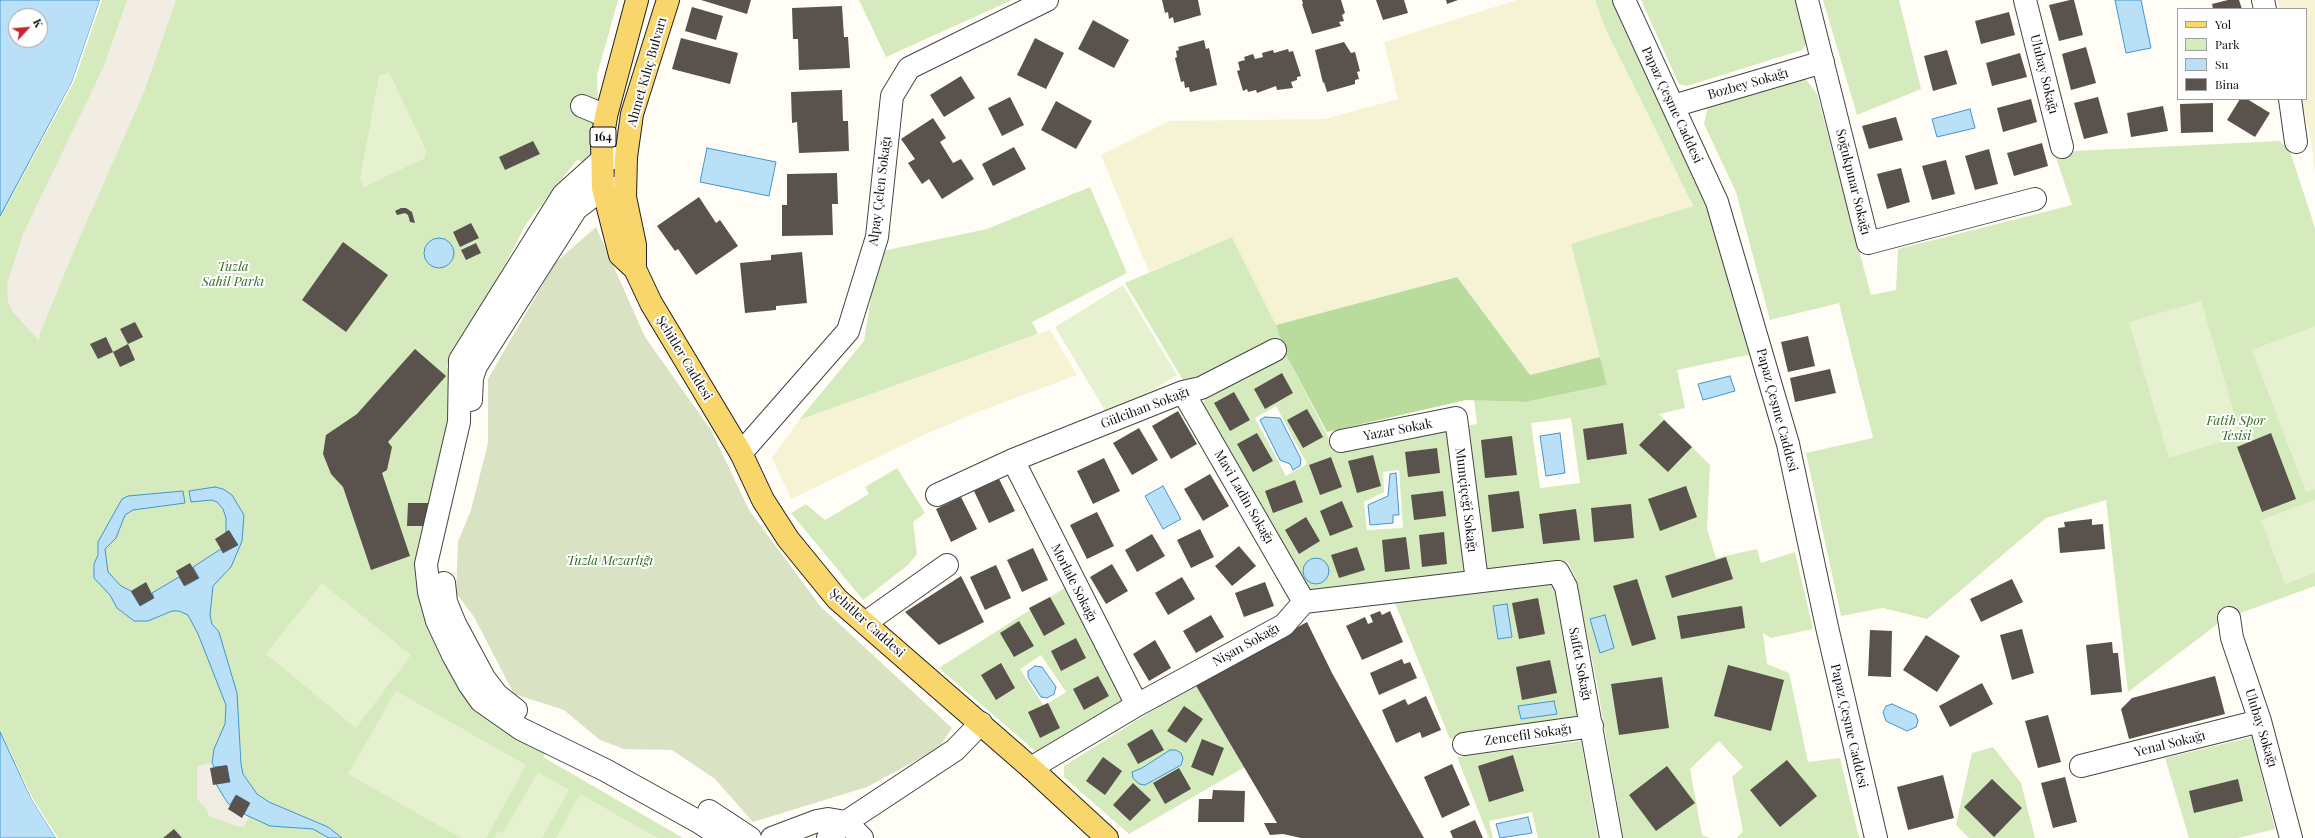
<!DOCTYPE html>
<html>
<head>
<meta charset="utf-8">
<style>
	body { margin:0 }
	#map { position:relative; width:2315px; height:838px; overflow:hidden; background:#fffdf5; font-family:"Playfair Display",serif }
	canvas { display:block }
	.legend { position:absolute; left:2177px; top:8px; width:130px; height:92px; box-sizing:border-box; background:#fff; border:1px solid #a0a0a0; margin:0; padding:5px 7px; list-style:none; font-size:12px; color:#111 }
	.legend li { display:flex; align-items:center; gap:8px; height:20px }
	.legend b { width:20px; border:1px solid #a0a0a0 }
	.north { position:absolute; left:8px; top:8px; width:40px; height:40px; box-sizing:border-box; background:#fff; border:1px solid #a0a0a0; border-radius:50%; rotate:64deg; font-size:11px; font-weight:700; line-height:16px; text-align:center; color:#111 }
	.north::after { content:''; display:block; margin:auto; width:14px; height:18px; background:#c4262e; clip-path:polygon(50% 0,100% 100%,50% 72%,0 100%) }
</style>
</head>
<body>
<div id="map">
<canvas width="2315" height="838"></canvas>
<ul class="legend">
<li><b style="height:5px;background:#f9d66b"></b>Yol</li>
<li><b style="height:11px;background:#d5ebbd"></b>Park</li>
<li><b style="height:11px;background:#b9e0f7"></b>Su</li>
<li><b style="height:11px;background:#5a524d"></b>Bina</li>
</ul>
<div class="north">K</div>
</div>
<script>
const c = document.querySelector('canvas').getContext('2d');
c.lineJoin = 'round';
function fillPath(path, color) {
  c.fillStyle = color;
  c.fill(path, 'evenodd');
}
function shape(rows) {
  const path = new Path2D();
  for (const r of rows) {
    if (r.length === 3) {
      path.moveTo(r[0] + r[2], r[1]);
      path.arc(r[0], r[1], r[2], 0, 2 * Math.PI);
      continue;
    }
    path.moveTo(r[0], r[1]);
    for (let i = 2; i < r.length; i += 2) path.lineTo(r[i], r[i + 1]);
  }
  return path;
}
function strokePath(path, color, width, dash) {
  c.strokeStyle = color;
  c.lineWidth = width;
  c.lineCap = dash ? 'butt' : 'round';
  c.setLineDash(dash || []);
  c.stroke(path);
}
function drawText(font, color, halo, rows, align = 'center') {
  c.font = font + ' "Playfair Display",serif';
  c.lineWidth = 4;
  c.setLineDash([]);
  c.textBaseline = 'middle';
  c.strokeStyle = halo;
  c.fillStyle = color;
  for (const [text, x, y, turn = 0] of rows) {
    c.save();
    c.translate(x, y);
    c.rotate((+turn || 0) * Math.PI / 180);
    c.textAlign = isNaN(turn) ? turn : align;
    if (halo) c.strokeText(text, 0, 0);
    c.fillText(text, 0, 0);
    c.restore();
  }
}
fillPath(shape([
	[1517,0,1595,0,1606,30,1693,207,1571,244,1600,357,1530,375,1457,277,1276,325,1232,237,1149,272,1101,155,1169,121,1325,119,1398,99,1384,42],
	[2277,0,2315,0,2315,171,2311,140,2301,99,2306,99,2306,9,2280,9],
	[1050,330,1077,375,975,413,924,435,791,499,772,458,799,420]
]), '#f6f3d4');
fillPath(shape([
	[100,0,618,0,597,75,599,129,596,146,585,163,577,160,526,224,488,297,446,367,455,371,427,603,548,749,543,757,683,838,56,838,32,800,0,732,0,216,72,82],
	[859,0,1012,0,886,57],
	[1595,0,1612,0,1623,27,1707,202,1752,354,1677,370,1685,408,1659,414,1710,465,1707,529,1716,558,1757,549,1761,563,1795,552,1813,629,1771,638,1763,633,1767,664,1789,673,1808,762,1840,758,1859,838,1737,838,1743,831,1732,777,1743,767,1719,741,1690,769,1702,835,1710,838,1623,838,1597,684,1575,576,1567,561,1482,571,1465,426,1477,424,1474,400,1525,402,1607,385,1571,244,1693,206,1606,30],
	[1571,418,1580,483,1540,488,1531,423],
	[1641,0,1799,0,1809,40,1802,50,1687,86,1679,84],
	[1823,0,1899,0,1921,89,1857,115],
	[1805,78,1817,94,1871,295,1896,290,1898,249,2072,205,2055,155,2075,151,2280,141,2291,154,2315,228,2315,586,2224,619,2128,692,2106,500,2046,518,1927,619,1883,608,1841,616,1806,453,1873,438,1839,303,1770,320,1736,192,1704,124,1708,106],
	[1090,187,1127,273,1032,322,1038,334,799,420,864,341,877,259,887,250,987,229],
	[1232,237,1276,325,1281,338,1196,384,1186,385,1125,283],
	[1286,355,1334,448,1447,425,1467,575,1308,595,1200,408,1210,390],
	[1276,406,1307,464,1286,476,1255,418],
	[1399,470,1403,528,1367,530,1364,502,1384,492,1383,472],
	[897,468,925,513,913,522,917,554,908,565,863,600,791,513,806,504,825,520,869,494,865,487],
	[1556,584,1580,721,1450,739,1395,603],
	[1066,587,1129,705,1042,757,939,668],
	[1041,655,1066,692,1044,706,1020,669],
	[1195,684,1245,767,1129,834,1064,777,1064,766],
	[2252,737,2275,829,2238,838,2189,838,2165,758],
	[1581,741,1598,838,1538,838,1532,812,1489,821,1493,838,1489,838,1457,757],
	[1993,747,2021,783,2035,838,1969,838,1956,825,1972,753]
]), '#d5ebbd');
fillPath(shape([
	[1457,277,1530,375,1600,357,1607,385,1525,402,1466,400,1327,432,1286,355,1276,325]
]), '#b9dc9c');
fillPath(shape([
	[596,227,645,337,711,430,749,510,821,607,952,728,939,748,867,787,753,822,715,779,672,750,624,749,600,740,564,710,514,694,474,617,456,593,458,542,471,510,488,443,488,379,555,263]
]), '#d9e3c4');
fillPath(shape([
	[389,72,426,150,425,158,364,187,360,179,379,76],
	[1123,285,1177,375,1109,417,1055,327],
	[2201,301,2241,436,2169,458,2129,322],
	[2315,326,2315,489,2306,492,2252,350],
	[2315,500,2315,573,2285,584,2261,520],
	[322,583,411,655,356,728,266,654],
	[396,691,526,765,486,838,461,838,348,774],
	[538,772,569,790,542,838,494,838,498,831,503,833],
	[580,794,658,838,556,838]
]), '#e6f2cf');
fillPath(shape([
	[127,0,176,0,144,92,79,239,40,333,39,341,12,311,8,301,7,284,23,234,104,66],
	[212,763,218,790,230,805,228,810,242,817,244,814,249,816,244,827,236,826,209,816,207,809,197,799,197,766]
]), '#f1ede2');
const water = shape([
	[0,0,100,0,72,82,0,216,0,0],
	[16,16,40,16,40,40,16,40,16,16],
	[2115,0,2141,0,2151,48,2126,53,2115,0],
	[1970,109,1975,128,1937,137,1932,119,1970,109],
	[707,148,776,162,769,196,700,182,707,148],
	[439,253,15],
	[1730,376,1735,391,1703,400,1698,384,1730,376],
	[1265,417,1280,418,1301,459,1300,466,1293,470,1290,464,1280,460,1260,420,1265,417],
	[1560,433,1565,473,1546,476,1540,436,1560,433],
	[1396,473,1399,515,1393,515,1393,523,1370,525,1368,505,1388,496,1390,474,1396,473],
	[1163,486,1181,519,1163,529,1145,496,1163,486],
	[215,487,223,489,232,495,244,515,242,541,231,567,213,586,210,615,212,624,219,632,221,639,237,693,241,764,243,774,257,794,269,802,328,827,342,838,329,838,313,829,270,826,244,814,250,803,236,795,230,805,227,802,216,784,230,782,227,766,214,767,212,763,214,749,225,724,226,705,198,634,188,615,179,611,172,611,148,621,134,621,117,608,110,595,94,578,94,564,98,555,98,542,122,499,128,496,183,491,185,503,133,510,125,515,116,538,105,549,108,572,121,586,131,591,140,606,154,598,152,593,179,577,185,586,199,578,193,567,221,549,223,553,238,545,229,531,226,532,226,518,223,509,217,502,212,500,191,502,189,491,215,487],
	[1316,571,13],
	[1507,604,1512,637,1498,639,1493,606,1507,604],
	[1605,615,1614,648,1600,653,1590,619,1605,615],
	[1035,666,1042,667,1056,687,1054,694,1047,698,1041,697,1028,677,1028,671,1035,666],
	[1554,701,1557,714,1521,719,1518,706,1554,701],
	[1892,704,1916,715,1918,721,1916,727,1907,731,1886,721,1883,712,1886,706,1892,704],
	[0,732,32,800,56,838,0,838,0,732],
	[1170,750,1176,750,1181,753,1183,759,1181,765,1145,785,1139,784,1133,778,1132,772,1142,768,1170,750],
	[1528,817,1532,833,1500,838,1496,824,1528,817]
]);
fillPath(water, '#b9e0f7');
strokePath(water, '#3f96cf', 1);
fillPath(shape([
	[100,0,102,0,74,82,0,218,72,82],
	[0,730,33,799,58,838,56,838,32,800]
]), '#fffdf5');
fillPath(shape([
	[701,0,751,0,747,14],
	[1162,0,1198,0,1201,15,1174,23,1173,17,1169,19,1168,12,1165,13],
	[1302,0,1341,0,1345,13,1342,15,1344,21,1339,22,1341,26,1312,34,1302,4,1303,4],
	[1376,0,1404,0,1408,13,1383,20],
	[1446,0,1458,0,1447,4],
	[2070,0,2074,0,2083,35,2059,41,2049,5],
	[2228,0,2239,0,2242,9,2213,9,2212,4],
	[842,6,844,37,848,37,850,68,799,70,798,39,793,39,792,8],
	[692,7,723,16,716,40,685,31],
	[2009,12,2015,35,1981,44,1975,21],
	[1093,20,1129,40,1114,68,1078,49],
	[681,38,738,53,730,84,672,69],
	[1035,38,1064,53,1046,89,1017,75],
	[1204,40,1206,49,1209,48,1217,85,1190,92,1189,87,1185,88,1184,81,1181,82,1175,58,1177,57,1176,51,1179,50,1178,47],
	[1344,42,1351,53,1355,52,1360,71,1357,72,1359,79,1355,80,1355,84,1327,92,1324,82,1323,83,1315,50],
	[2086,47,2096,83,2071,90,2062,54],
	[1288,49,1289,52,1293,51,1301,76,1297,77,1297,80,1291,82,1293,88,1277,90,1276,86,1257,93,1256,90,1248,92,1247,89,1243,91,1237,71,1240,70,1238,62,1245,60,1244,57,1253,54,1255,59,1263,57,1262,53,1273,50,1274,53],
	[1947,50,1957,84,1933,91,1924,56],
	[2020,53,2027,77,1992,86,1986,63],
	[961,76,975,98,944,117,930,95],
	[842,90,843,121,848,121,849,151,799,153,797,122,792,123,791,92],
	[1010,97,1024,125,1002,136,988,108],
	[2098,97,2108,133,2084,139,2074,103],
	[2031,99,2037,122,2003,132,1997,108],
	[2240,99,2247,99,2270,113,2255,137,2227,120],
	[1056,101,1092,121,1076,149,1041,130],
	[2213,103,2213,132,2181,133,2180,104],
	[2163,106,2168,131,2131,137,2127,113],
	[1896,117,1903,140,1869,149,1862,126],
	[933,118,946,138,940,142,953,163,961,159,974,179,942,199,929,179,922,184,908,163,915,159,901,139],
	[533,141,540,154,505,170,499,157],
	[2042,143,2048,166,2014,176,2007,153],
	[1014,147,1026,169,993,186,982,164],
	[1989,149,1998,184,1975,190,1965,156],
	[1946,160,1955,194,1932,200,1922,166],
	[1901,168,1910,202,1887,209,1877,174],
	[837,173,838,204,832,204,833,235,782,236,782,205,787,205,787,174],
	[699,197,716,223,720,220,738,246,696,275,678,249,675,251,657,226],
	[401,208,406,208,412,212,415,223,410,222,408,215,405,213,397,215,395,211],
	[471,223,479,238,460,247,453,232],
	[343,242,388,275,346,332,302,300],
	[476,243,481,253,466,260,461,250],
	[802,252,807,303,776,306,776,310,745,313,740,263,771,260,771,255],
	[135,322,143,337,128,344,120,329],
	[1808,336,1815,366,1788,372,1781,342],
	[106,337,113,352,98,359,90,344],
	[128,344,135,360,120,367,113,352],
	[415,349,446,376,388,442,392,447,387,470,382,473,410,556,371,570,343,487,331,474,323,454,326,435,357,414],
	[1830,369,1836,393,1795,402,1790,378],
	[1282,373,1293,393,1265,409,1254,389],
	[1234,392,1250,420,1230,431,1214,403],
	[1307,409,1323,437,1303,448,1287,420],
	[1178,411,1197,444,1171,459,1152,426],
	[1664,420,1692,447,1668,472,1639,445],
	[1623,423,1627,454,1587,460,1583,429],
	[1139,428,1158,460,1132,475,1113,443],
	[1257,433,1273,461,1253,472,1237,444],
	[2271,433,2296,499,2262,512,2237,447],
	[1512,436,1517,475,1485,478,1481,440],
	[1437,448,1440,473,1408,477,1405,452],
	[1373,455,1381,486,1357,493,1348,461],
	[1331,457,1342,487,1320,495,1309,465],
	[1104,458,1120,491,1093,504,1077,471],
	[1210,474,1229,506,1203,521,1184,489],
	[999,479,1015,511,989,523,974,491],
	[1295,480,1303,502,1273,513,1265,491],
	[1686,486,1697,517,1660,531,1648,499],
	[1443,491,1446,516,1414,520,1411,495],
	[1519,491,1524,528,1492,532,1488,495],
	[961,497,977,529,951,542,936,509],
	[1342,501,1353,527,1330,536,1320,511],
	[408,503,428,503,427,526,407,526],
	[1631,504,1634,538,1594,542,1591,508],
	[1576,509,1580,540,1543,544,1539,514],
	[1097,512,1114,546,1087,559,1070,525],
	[1306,517,1320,541,1299,554,1285,530],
	[2092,519,2092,525,2103,524,2105,549,2060,553,2058,528,2065,527,2064,522],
	[1200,529,1214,557,1191,568,1177,540],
	[229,530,238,545,223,553,215,539],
	[1444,532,1447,564,1422,567,1419,535],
	[1152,534,1165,556,1137,572,1125,550],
	[1406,537,1410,569,1385,572,1382,540],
	[1239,546,1256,566,1232,586,1215,566],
	[1357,547,1365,570,1339,578,1331,555],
	[1033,548,1048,580,1022,592,1007,560],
	[1726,557,1733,579,1672,598,1665,576],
	[190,563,199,578,184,586,176,571],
	[1112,564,1128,591,1106,604,1090,577],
	[996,565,1011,598,985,610,970,577],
	[961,576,984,622,939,645,905,612],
	[1182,577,1195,599,1168,615,1155,593],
	[1637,579,1656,639,1632,646,1613,586],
	[2012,579,2023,602,1981,622,1970,599],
	[146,582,154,598,140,606,131,591],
	[1265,582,1274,606,1244,617,1235,593],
	[1050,597,1065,624,1044,636,1029,608],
	[1538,598,1545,634,1519,639,1512,603],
	[1742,606,1745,628,1681,639,1677,616],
	[1380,611,1382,615,1390,611,1403,642,1362,660,1346,626,1365,617,1368,624,1373,622,1370,615],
	[1211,615,1224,637,1196,653,1183,631],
	[1019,621,1034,646,1014,657,1000,633],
	[1307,622,1332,673,1424,838,1301,838,1283,834,1270,835,1264,823,1277,823,1195,684],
	[2022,629,2034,673,2012,680,2000,635],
	[1870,630,1892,631,1891,677,1868,676],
	[1926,635,1960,656,1937,692,1903,670],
	[1076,638,1086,658,1061,671,1051,651],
	[1155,640,1171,668,1149,681,1133,654],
	[2112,642,2113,653,2118,653,2122,692,2091,695,2086,645],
	[1402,659,1404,664,1410,662,1417,678,1379,695,1370,673],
	[1550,660,1557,693,1522,700,1516,667],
	[1001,663,1015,688,996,700,981,675],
	[1728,665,1784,680,1771,731,1714,716],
	[1098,676,1109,696,1084,710,1073,689],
	[2215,676,2225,714,2129,739,2121,709,2132,698],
	[1662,677,1669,728,1619,735,1611,684],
	[1982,683,1993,704,1950,727,1939,706],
	[1426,696,1441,730,1422,738,1420,732,1396,743,1382,710,1405,699,1408,705],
	[1048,703,1060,728,1040,738,1028,712],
	[1184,706,1203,719,1186,743,1167,731],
	[2048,715,2061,762,2038,768,2025,721],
	[1152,729,1164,750,1138,764,1127,744],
	[1202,739,1224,748,1213,776,1191,767],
	[1513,755,1524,791,1489,802,1478,766],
	[1103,757,1122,771,1105,795,1086,781],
	[1787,760,1817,796,1780,827,1750,790],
	[1452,764,1470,805,1442,818,1424,777],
	[227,765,230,782,213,785,210,768],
	[1667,766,1695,803,1656,831,1629,795],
	[1179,768,1191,789,1165,804,1153,783],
	[1943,775,1954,818,1908,830,1897,787],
	[2065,777,2077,822,2053,828,2041,783],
	[1992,779,2022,808,1994,837,1964,807],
	[2238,779,2243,801,2194,813,2189,791],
	[1133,783,1151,800,1130,821,1113,805],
	[1213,790,1245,791,1244,822,1198,822,1199,799,1212,799],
	[236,795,250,803,242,818,228,809],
	[1475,820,1483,838,1453,838,1450,831],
	[174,829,182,838,163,838]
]), '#5a524d');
const minor = shape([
	[1624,0,1717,202,1788,444,1827,627,1876,838],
	[1807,0,1868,243,2035,199],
	[2025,0,2062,147],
	[2263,0,2265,9],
	[2290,99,2296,142],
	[582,106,606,116],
	[1673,106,1823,62],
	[626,157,603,159,563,195,460,360,459,422,426,564,429,592,437,621,453,655,469,684,481,701,521,729,605,770,699,822,723,838],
	[1183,392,1304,602],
	[471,400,472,378,476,366,576,209,603,188,622,188],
	[1341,441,1456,418,1477,581],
	[741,453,848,331,877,237,892,96,909,68,1047,0],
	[1013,460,1137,705],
	[937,495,1013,460,1183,392,1201,388,1275,350],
	[444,583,446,602,455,624,484,678,497,695,516,710],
	[2229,618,2232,638,2260,721,2291,838],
	[865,623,947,565],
	[1464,744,1592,726],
	[2081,766,2260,721],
	[1031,768,1137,705,1284,625,1304,602,1558,572,1566,587,1611,838],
	[709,811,750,838],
	[772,838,817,821,828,819,846,822,955,750,981,723],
	[828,838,846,822,862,838]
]);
const major = shape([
	[637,0,606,116,602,142,603,188,620,255,635,269,651,303,741,453,763,500,788,539,837,599,1031,768,1107,838],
	[635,269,635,245,625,197,626,157,632,114,668,0]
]);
strokePath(minor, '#444', 24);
strokePath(major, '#222', 24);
strokePath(minor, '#fff', 22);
strokePath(major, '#f9d66b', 22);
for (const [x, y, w] of [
	[603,137,26]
]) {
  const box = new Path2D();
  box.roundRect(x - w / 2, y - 10, w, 20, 3);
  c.fillStyle = '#fff';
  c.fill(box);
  strokePath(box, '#111', 1);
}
drawText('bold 12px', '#111', null, [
	["164",603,137]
]);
drawText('13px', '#111', '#fff', [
	["Ahmet Kılıç Bulvarı",647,72,-74],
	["Ulubay Sokağı",2044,74,76],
	["Bozbey Sokağı",1748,84,-16],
	["Papaz Çeşme Caddesi",1672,105,65],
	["Soğukpınar Sokağı",1853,182,76],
	["Alpay Çelen Sokağı",880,191,-83],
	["Şehitler Caddesi",684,358,59],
	["Gülcihan Sokağı",1145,408,-21],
	["Papaz Çeşme Caddesi",1777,410,75],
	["Yazar Sokak",1398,430,-11],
	["Mavi Ladin Sokağı",1244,497,60],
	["Mumçiçeği Sokağı",1466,500,83],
	["Morlale Sokağı",1074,583,63],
	["Şehitler Caddesi",867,623,42],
	["Nişan Sokağı",1246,645,-29],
	["Saffet Sokağı",1580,664,79],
	["Papaz Çeşme Caddesi",1849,726,77],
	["Ulubay Sokağı",2261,728,73],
	["Zencefil Sokağı",1528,735,-8],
	["Yenal Sokağı",2170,744,-14]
]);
drawText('italic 13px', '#2f6b1f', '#fff', [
	["Tuzla",233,267],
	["Sahil Parkı",233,282],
	["Fatih Spor",2236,421],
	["Tesisi",2236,436],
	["Tuzla Mezarlığı",610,561]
]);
</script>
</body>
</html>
